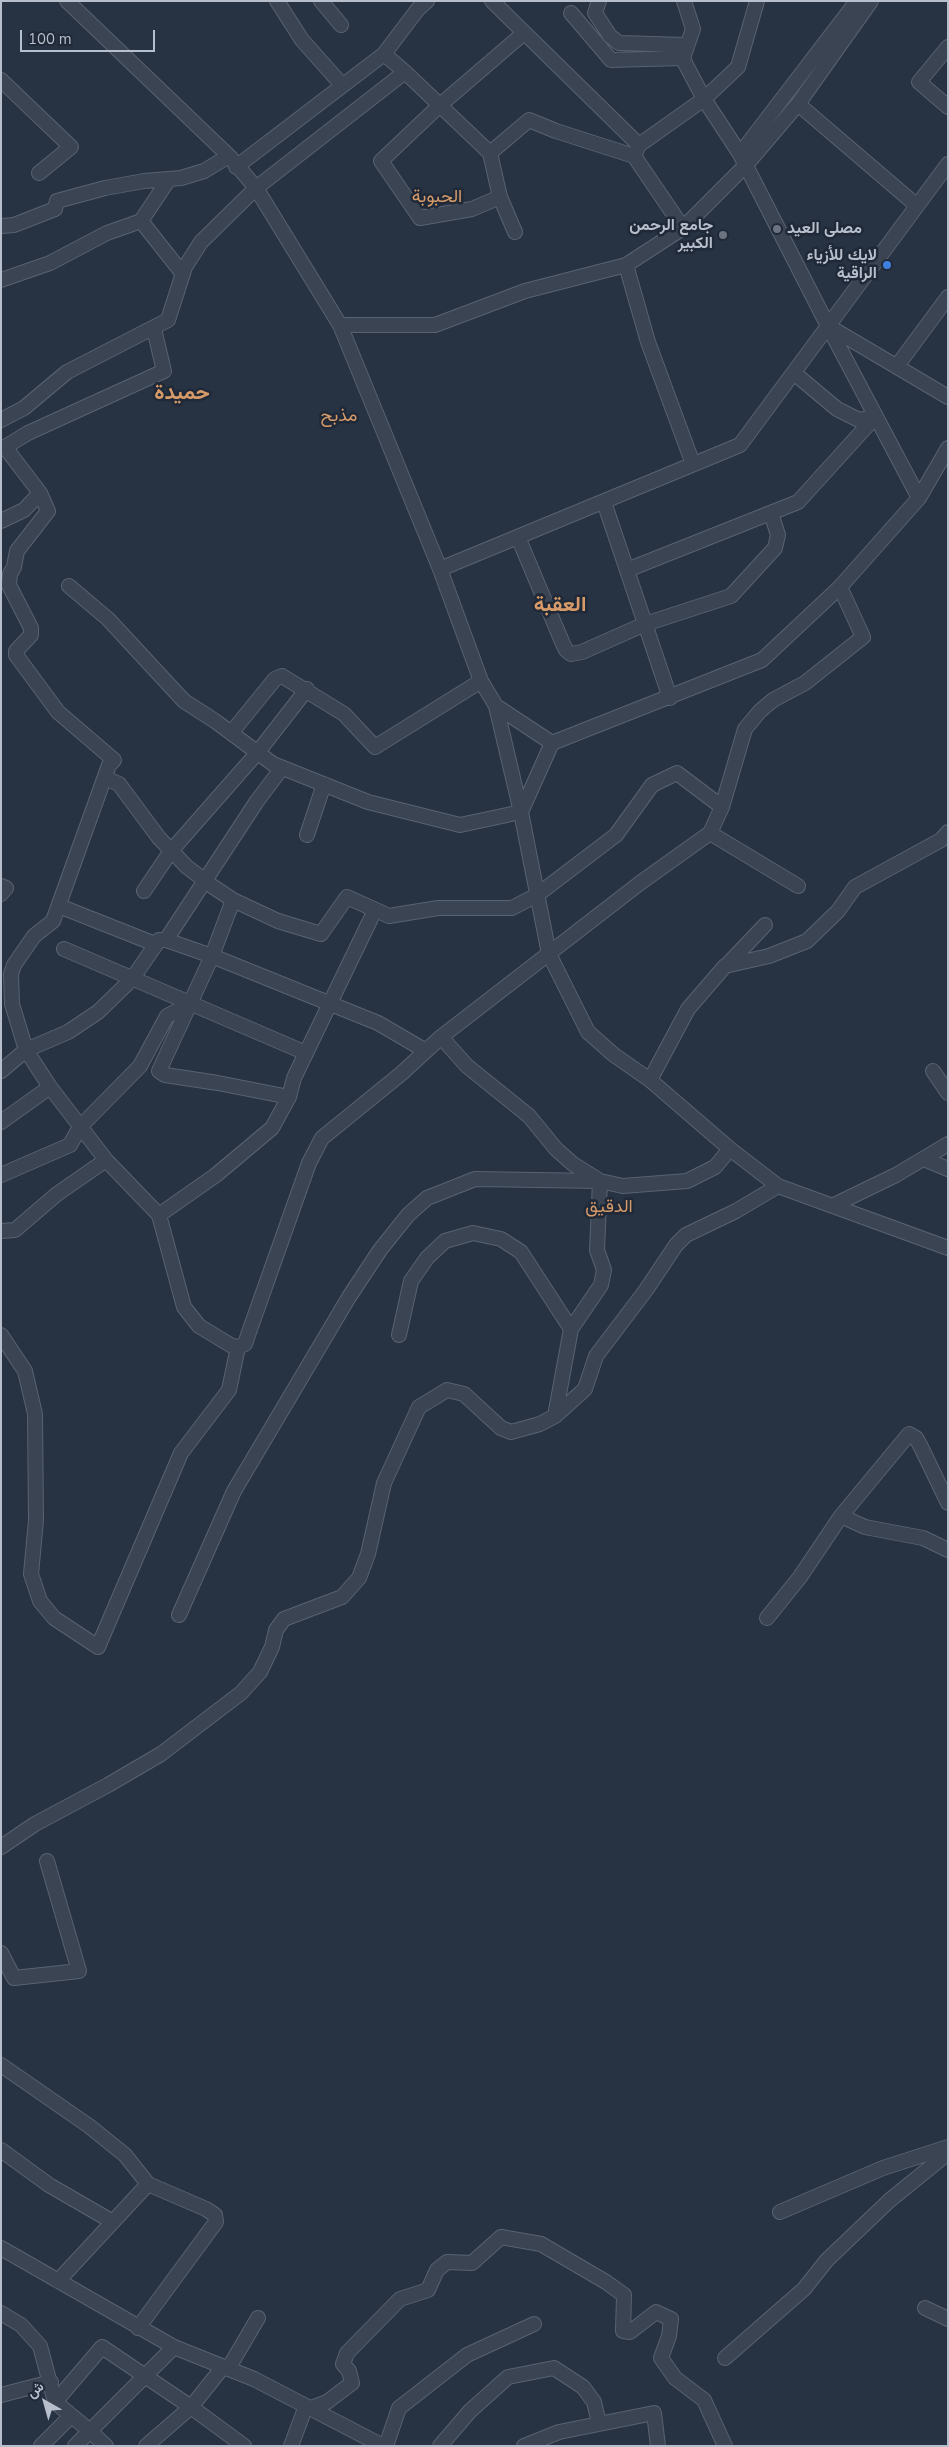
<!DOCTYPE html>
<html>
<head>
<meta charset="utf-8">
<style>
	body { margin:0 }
	#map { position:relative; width:949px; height:2447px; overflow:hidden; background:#273243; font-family:"Nunito Sans",Vazirmatn,sans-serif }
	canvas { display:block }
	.frame { position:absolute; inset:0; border:2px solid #b8bfcc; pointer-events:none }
	.north { position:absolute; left:20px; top:2377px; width:50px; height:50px; -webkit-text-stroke:4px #202938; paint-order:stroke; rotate:322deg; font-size:14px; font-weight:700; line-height:20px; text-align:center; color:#b8bfcc }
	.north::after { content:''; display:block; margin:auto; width:18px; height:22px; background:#b8bfcc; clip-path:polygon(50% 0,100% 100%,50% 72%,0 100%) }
	.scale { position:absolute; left:20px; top:30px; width:135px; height:22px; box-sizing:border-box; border:2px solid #b8bfcc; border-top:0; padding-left:6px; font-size:15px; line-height:18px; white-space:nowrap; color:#b8bfcc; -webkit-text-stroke:4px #202938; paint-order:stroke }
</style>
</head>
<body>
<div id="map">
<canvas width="949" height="2447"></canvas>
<div class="frame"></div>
<div class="north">ش</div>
<div class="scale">100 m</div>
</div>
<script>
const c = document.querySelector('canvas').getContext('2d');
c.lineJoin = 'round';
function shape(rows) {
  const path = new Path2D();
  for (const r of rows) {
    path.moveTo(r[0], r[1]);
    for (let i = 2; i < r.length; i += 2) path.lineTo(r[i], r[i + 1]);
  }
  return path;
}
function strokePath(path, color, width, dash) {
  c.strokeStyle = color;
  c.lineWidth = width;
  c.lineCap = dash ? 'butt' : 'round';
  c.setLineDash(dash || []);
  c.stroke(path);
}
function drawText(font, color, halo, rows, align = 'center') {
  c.font = font + ' "Nunito Sans",Vazirmatn,sans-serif';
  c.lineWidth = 5;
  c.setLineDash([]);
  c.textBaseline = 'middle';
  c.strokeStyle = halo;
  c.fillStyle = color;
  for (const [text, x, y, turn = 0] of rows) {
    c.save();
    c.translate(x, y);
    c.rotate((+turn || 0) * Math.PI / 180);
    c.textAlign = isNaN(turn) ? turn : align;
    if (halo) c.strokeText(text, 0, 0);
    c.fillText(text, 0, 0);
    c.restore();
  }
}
const minor = shape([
	[67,1,229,156,256,188,340,325,440,569,481,681,496,706,521,812,549,954,588,1032,614,1055,650,1080,730,1149,778,1186,948,1248],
	[277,1,302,40,342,85],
	[321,1,341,25],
	[492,1,639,145],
	[599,1,595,13,610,36,619,43,686,45],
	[684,1,693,29,683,58,686,65,704,99,740,154,828,326,948,397],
	[571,13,611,60,683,58],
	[948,47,919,82,948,107],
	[405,72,490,153,529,120,556,131,634,156],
	[1,80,71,147,39,173],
	[798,104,916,205],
	[490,153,500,197,515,232],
	[740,154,857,1],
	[236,167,384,54,418,9,427,1],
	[169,179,141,221,183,274],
	[500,197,472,209,420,218,381,161,439,106,524,33],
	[1,226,14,225,55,209,57,201,105,188,144,181,181,178,204,171,229,156],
	[683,228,634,156,639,145,704,99,738,67,757,1],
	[626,265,648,342,693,464],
	[1,280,50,263,107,233,141,221],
	[340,325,435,325,525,291,626,265,683,228,746,165,798,104,871,1],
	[828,326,919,498],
	[897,366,948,297],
	[794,373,837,409,859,420,876,416],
	[1,420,24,408,67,372,168,320,185,267,201,242,256,188,405,72,384,54],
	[40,493,48,511,17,551,14,567,10,574,9,585,31,628,31,635,16,651,16,655,58,712,114,760,109,765,53,921,34,936,14,965,11,974,12,1004,26,1050,50,1087,106,1160,159,1215,184,1307,199,1326,232,1346,238,1347,245,1344,248,1335,309,1163,322,1138,402,1073,441,1037,640,883,710,833,722,807,745,729,760,711,773,700,805,683,863,637,840,587],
	[604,502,670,698],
	[1,521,24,510,40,493,5,447,28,433,164,371,154,329],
	[518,537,563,644,566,650,571,654,582,652,645,624,731,596,775,548,778,535,771,513],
	[440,569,740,445,948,164],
	[627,570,798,502,876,416],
	[69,586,108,619,184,701,215,721,273,764,368,802,460,825,521,812,552,743,496,706],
	[231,733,275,679,282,676,344,714,375,747,481,681],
	[552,743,762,660,840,587,919,498,948,448],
	[105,778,119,784,159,838,187,867,212,886,233,900,278,921,321,934,347,897,389,916,438,908,512,908,537,895,616,835,652,785,677,773,722,807],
	[710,833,798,886],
	[307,835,324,784],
	[1,886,6,888,1,894],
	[144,891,171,851,258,752,307,689],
	[233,900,212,956,159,1071,165,1075,218,1083,289,1097],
	[59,906,155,944],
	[166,940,257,801,282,768],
	[64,949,306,1053],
	[726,966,765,925],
	[441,1037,467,1066,529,1116,556,1149,573,1164,600,1181,623,1186,687,1181,715,1167,730,1149],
	[1,1071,26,1050,68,1032,98,1012,132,979,159,940,166,940,212,956,378,1023,426,1051],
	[933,1071,948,1093],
	[650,1080,688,1009,725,966,769,956,807,941,838,911,855,887,941,840,948,832],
	[1,1122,50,1087],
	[924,1159,948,1169],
	[1,1175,70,1145,80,1127,140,1066,167,1016,192,1003],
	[834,1205,896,1175,948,1144],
	[159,1215,216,1175,272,1128,289,1097,294,1078,375,910],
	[1,1231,15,1230,57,1194,106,1160],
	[1,1335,25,1371,35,1414,36,1520,31,1574,40,1601,54,1618,98,1647,181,1453,229,1390,238,1347],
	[555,1416,571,1329],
	[841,1516,865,1527,923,1538,948,1550],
	[179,1615,234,1491,349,1297,380,1250,408,1215,427,1198,475,1179,600,1181,597,1250,604,1270,601,1285,571,1329,521,1252,501,1239,473,1233,445,1241,427,1258,411,1281,399,1335],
	[767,1618,800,1577,841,1516,909,1434,916,1438,921,1447,948,1503],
	[1,1847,35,1824,108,1785,161,1754,241,1693,260,1672,272,1647,276,1630,284,1619,342,1597,359,1578,368,1554,384,1483,419,1407,447,1390,464,1394,501,1428,511,1432,540,1424,555,1416,585,1389,596,1356,646,1290,676,1245,686,1235,736,1211,778,1186],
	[1,1953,14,1978,79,1971,47,1861],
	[1,2065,89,2126,125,2155,148,2184,58,2281],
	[1,2150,49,2185,113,2222],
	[780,2212,883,2168,948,2147],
	[1,2248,174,2347,254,2379,383,2446],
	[925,2308,948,2319],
	[1,2313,21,2325,40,2346,55,2402,90,2431,174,2347],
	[138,2328,216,2222,215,2215,206,2209,148,2184],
	[725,2358,804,2289,827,2260,890,2200,948,2153],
	[223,2367,191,2407,244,2446],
	[228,2369,258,2318],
	[1,2395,51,2382],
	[55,2402,102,2347,191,2407,146,2446],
	[311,2408,327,2402,352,2383,349,2371,343,2364,347,2353,400,2299,428,2290,437,2270,447,2262,472,2263,501,2237,541,2244,606,2282,624,2295,623,2331,630,2332,656,2312,671,2319,669,2336,661,2358,675,2378,704,2400,725,2446],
	[41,2446,71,2416],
	[75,2446,90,2431,106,2446],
	[291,2446,306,2406],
	[386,2446,399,2408,467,2355,534,2324],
	[440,2446,470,2411,508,2377,554,2368,583,2387,594,2402,599,2423],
	[524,2446,559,2432,654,2413,658,2446]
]);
strokePath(minor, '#596270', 16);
strokePath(minor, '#3b4452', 14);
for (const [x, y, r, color] of [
	[777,229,5,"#6b7280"],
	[723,235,5,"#6b7280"],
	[887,265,5,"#3f7fe0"]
]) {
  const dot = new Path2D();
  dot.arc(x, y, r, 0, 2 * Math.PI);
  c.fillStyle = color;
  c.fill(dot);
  strokePath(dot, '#202938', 2);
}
drawText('bold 16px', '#b8bfcc', '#202938', [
	["جامع الرحمن",713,226],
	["الكبير",713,244],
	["مصلى العيد",787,229,"left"],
	["لايك للأزياء",877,256],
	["الراقية",877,274]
], 'right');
drawText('18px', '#d79b69', '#202938', [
	["الحبوبة",437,198],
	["مذبح",339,417],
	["الدقيق",609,1208]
]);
drawText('bold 21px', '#d79b69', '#202938', [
	["حميدة",182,394],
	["العقبة",560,606]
]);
</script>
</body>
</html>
